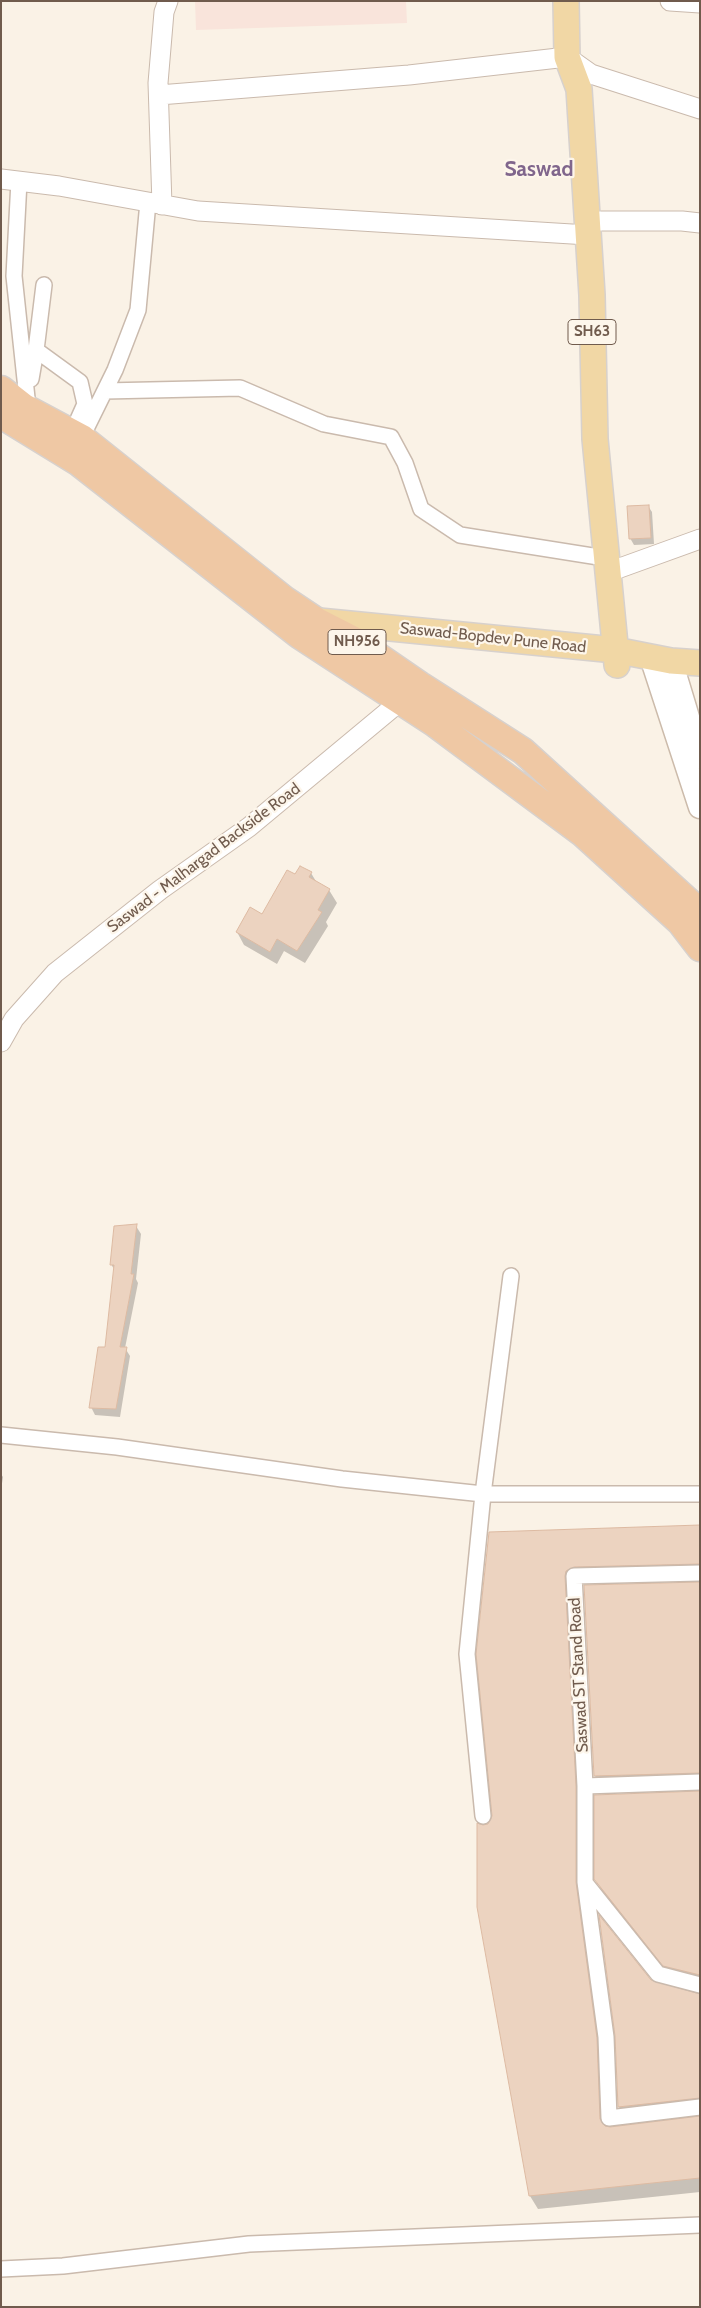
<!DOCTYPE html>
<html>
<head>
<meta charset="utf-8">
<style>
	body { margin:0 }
	#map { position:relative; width:701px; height:2308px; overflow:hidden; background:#faf2e6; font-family:Cabin,sans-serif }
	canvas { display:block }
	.frame { position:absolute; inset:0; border:2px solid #705b4d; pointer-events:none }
</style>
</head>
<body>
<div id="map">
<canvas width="701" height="2308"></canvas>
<div class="frame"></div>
</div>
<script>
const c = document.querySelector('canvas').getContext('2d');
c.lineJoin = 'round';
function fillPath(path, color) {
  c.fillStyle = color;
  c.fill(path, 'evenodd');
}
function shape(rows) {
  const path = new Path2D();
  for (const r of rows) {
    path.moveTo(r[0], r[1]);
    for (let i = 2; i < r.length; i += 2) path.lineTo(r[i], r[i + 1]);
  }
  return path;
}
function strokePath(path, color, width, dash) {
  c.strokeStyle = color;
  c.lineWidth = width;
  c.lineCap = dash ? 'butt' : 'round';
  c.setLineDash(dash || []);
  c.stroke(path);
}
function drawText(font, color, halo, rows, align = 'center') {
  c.font = font + ' Cabin,sans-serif';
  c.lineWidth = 4.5;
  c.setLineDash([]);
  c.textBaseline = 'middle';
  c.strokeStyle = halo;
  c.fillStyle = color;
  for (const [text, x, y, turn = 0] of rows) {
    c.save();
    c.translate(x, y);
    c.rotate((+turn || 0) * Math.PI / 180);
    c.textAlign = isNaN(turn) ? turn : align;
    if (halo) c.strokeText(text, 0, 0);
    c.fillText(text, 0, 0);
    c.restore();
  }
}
fillPath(shape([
	[195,1,406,1,407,23,196,30]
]), '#f9e4db');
fillPath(shape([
	[648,506,652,512,654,544,634,545,630,538],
	[311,873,317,883,329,890,337,903,326,922,328,926,305,963,284,951,277,964,244,945,237,932,262,916,295,876],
	[136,1226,141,1234,136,1279,138,1283,125,1348,130,1356,120,1417,95,1415,91,1407,106,1348,115,1271,111,1264],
	[1,1474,3,1477,1,1490],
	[700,1526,700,1577,581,1579,572,1585,607,2127,610,2129,700,2117,700,2192,538,2209,530,2196,483,1827,489,1825,494,1816,490,1533],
	[700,1584,700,1785,603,1789,595,1776],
	[700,1793,700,1986,672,1978,603,1893,596,1879],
	[601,1919,654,1984,700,1995,700,2111,627,2120,619,2107,617,2036]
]), '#0003');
const building = shape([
	[649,505,651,538,629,539,627,506,649,505],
	[300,866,312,872,309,877,330,889,318,910,322,912,297,951,277,939,270,952,236,932,250,907,262,914,287,870,295,874,300,866],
	[137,1224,131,1274,134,1274,120,1347,127,1347,116,1409,89,1408,98,1347,105,1347,114,1265,110,1265,114,1226,137,1224],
	[700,1525,700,1564,574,1567,566,1571,565,1576,576,1786,576,1882,597,2038,600,2119,605,2126,610,2127,700,2116,700,2178,529,2196,477,1907,477,1823,483,1825,488,1824,492,1816,476,1654,489,1532,700,1525],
	[700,1582,700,1773,594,1776,584,1585,700,1582],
	[700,1791,700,1975,663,1966,594,1879,594,1795,700,1791],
	[599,1915,651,1980,700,1994,700,2098,618,2107,615,2036,599,1915]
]);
fillPath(building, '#ecd3c0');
strokePath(building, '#ddbaa2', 1);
const minor = shape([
	[19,181,14,276,27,398,21,409],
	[36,350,44,285],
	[31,379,36,350,80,382,85,404,72,433],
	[105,391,240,388,324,424,391,437,405,463,421,509,460,535,605,558],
	[79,443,115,370,138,310,148,202],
	[511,1276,483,1494,700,1494],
	[1,1435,117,1447,342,1479,483,1494,467,1654,483,1816],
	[700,1573,574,1576,585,1786,700,1782],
	[585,1786,585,1882,606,2037,609,2118,700,2107],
	[586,1884,658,1974,700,1985],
	[1,2269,63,2266,249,2244,700,2225]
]);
const tertiary = shape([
	[670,1,700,3],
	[159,95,409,75,567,57,591,74,700,109],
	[1,179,59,186,198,211,588,235],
	[162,205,158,83,164,12,168,1],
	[587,221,682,221,700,223],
	[606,573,700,539],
	[1,1042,14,1019,55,973,160,890,249,827,409,694]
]);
const secondary = shape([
	[651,657,700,807],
	[671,661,700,757]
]);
const primary = shape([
	[566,1,567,57,579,89,592,295,595,439,617,665],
	[319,621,615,650,671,661,700,663]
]);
const trunk = shape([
	[1,389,24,407,82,438,284,599,317,621,356,641,420,685,523,751,700,912],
	[1,415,79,463,299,635,434,723,582,833,680,922,700,948]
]);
strokePath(minor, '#cabaad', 18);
strokePath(tertiary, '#cabaad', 21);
strokePath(secondary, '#ccbbab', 25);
strokePath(primary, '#d7d1cd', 28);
strokePath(trunk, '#d7d1cd', 29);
strokePath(minor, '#fff', 15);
strokePath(tertiary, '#fff', 19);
strokePath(secondary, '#fff', 22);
strokePath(primary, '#f1d7a5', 25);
strokePath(trunk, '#efc8a4', 26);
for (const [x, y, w] of [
	[592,332,48],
	[357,642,58]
]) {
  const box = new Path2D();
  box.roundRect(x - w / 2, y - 12.5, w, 25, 4);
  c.fillStyle = '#fdf6eb';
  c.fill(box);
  strokePath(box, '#705b4d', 1);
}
drawText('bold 15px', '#705b4d', null, [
	["SH63",592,332],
	["NH956",357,642]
]);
drawText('16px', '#705b4d', '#fdf6eb', [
	["Saswad-Bopdev Pune Road",493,638,6],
	["Saswad - Malhargad Backside Road",204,858,-37],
	["Saswad ST Stand Road",579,1675,-93]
]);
drawText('bold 21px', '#80668c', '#fdf6eb', [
	["Saswad",539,170]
]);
</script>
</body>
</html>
